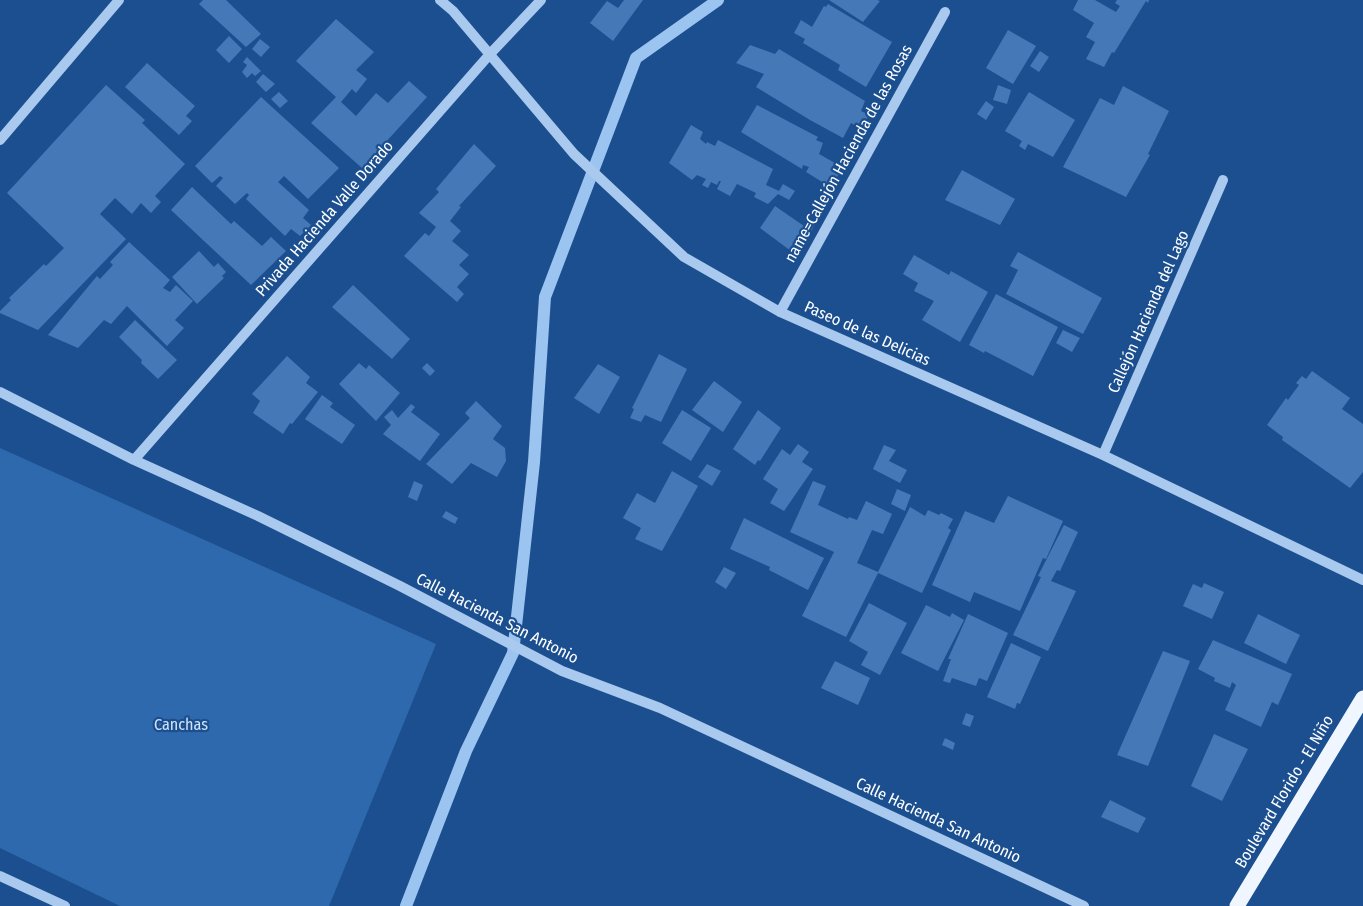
<!DOCTYPE html>
<html>
<head>
<meta charset="utf-8">
<style>
	body { margin:0 }
	canvas { display:block; background:#1b4f8f }
</style>
</head>
<body>
<canvas width="1363" height="906"></canvas>
<script>
const c = document.querySelector('canvas').getContext('2d');
c.lineJoin = 'round';
function fillPath(path, color) {
  c.fillStyle = color;
  c.fill(path, 'evenodd');
}
function shape(rows) {
  const path = new Path2D();
  for (const r of rows) {
    path.moveTo(r[0], r[1]);
    for (let i = 2; i < r.length; i += 2) path.lineTo(r[i], r[i + 1]);
  }
  return path;
}
function strokePath(path, color, width, dash) {
  c.strokeStyle = color;
  c.lineWidth = width;
  c.lineCap = dash ? 'butt' : 'round';
  c.setLineDash(dash || []);
  c.stroke(path);
}
function drawText(font, color, halo, rows, align = 'center') {
  c.font = font + ' "Fira Sans Condensed",sans-serif';
  c.lineWidth = 4.5;
  c.setLineDash([]);
  c.textBaseline = 'middle';
  c.strokeStyle = halo;
  c.fillStyle = color;
  for (const [text, x, y, turn = 0] of rows) {
    c.save();
    c.translate(x, y);
    c.rotate((+turn || 0) * Math.PI / 180);
    c.textAlign = isNaN(turn) ? turn : align;
    if (halo) c.strokeText(text, 0, 0);
    c.fillText(text, 0, 0);
    c.restore();
  }
}
fillPath(shape([
	[0,448,436,644,329,906,120,906,0,848]
]), '#2e69ad');
strokePath(shape([
	[406,906,466,751,513,653,534,462,545,297,636,58,718,0]
]), '#9cc4f0', 12);
fillPath(shape([
	[203,0,226,0,261,34,246,47,199,4],
	[624,0,643,0,613,41,590,23,607,1,618,8],
	[829,0,877,0,880,1,863,22],
	[1078,0,1095,0,1116,12,1120,6,1115,3,1117,0,1149,0,1148,3,1146,1,1114,53,1112,52,1104,67,1086,59,1095,42,1086,37,1094,23,1073,10],
	[828,4,892,42,866,87,838,70,840,65,803,43,805,39,794,33,801,20,812,27,824,6,826,7],
	[336,19,374,52,356,70,367,79,356,93,352,89,341,102,356,116,376,93,388,103,409,81,427,97,362,168,311,123,336,97,296,61],
	[1008,30,1036,46,1013,84,986,68],
	[229,36,242,49,229,63,216,50],
	[260,39,270,47,261,57,252,49],
	[750,45,775,54,779,49,865,101,861,111,869,115,861,129,851,123,843,138,810,120,756,87,764,74,736,63],
	[1040,51,1049,57,1039,72,1030,66],
	[247,57,261,71,255,76,252,73,247,78,242,72,247,65,243,62],
	[147,63,195,106,186,116,192,121,179,135,125,87],
	[263,74,275,84,266,92,256,82],
	[106,85,145,120,142,123,185,164,155,196,161,202,151,213,141,203,132,214,115,198,100,214,126,239,38,330,0,313,0,311,11,300,9,298,44,264,46,266,64,248,7,193],
	[998,85,1011,90,1007,104,993,100],
	[1123,86,1169,111,1148,154,1150,155,1126,197,1063,167,1100,98,1114,105],
	[279,92,288,101,280,108,271,99],
	[1029,92,1075,120,1053,157,1028,144,1025,150,1019,146,1022,141,1005,131],
	[261,97,339,168,308,199,284,176,278,182,309,210,303,218,311,225,300,236,291,229,285,236,246,199,249,195,247,193,235,204,216,186,223,178,220,176,212,183,195,166],
	[986,101,994,107,986,120,977,114],
	[757,105,818,137,816,140,823,143,819,154,842,167,832,188,806,172,809,167,803,165,802,169,741,132],
	[691,125,703,132,700,139,706,144,707,142,715,146,718,140,773,169,766,185,779,191,783,184,795,191,789,200,778,194,768,204,754,197,756,193,737,184,730,196,717,189,721,181,719,181,717,185,711,182,708,188,702,185,706,179,697,175,692,180,669,163],
	[474,144,496,166,459,206,461,207,450,221,461,231,452,241,469,255,459,265,469,274,457,287,464,294,457,302,404,256,425,233,429,236,436,227,419,213,439,192,436,189],
	[962,170,1015,199,1000,225,945,200],
	[192,187,231,224,234,221,262,246,271,237,286,251,251,285,171,210],
	[775,206,804,226,808,219,815,223,799,257,760,228],
	[129,242,170,280,163,288,170,292,176,285,193,301,175,320,184,328,167,346,127,306,111,324,104,320,78,348,48,335,97,276,100,279,113,265,110,262],
	[199,251,214,267,218,263,226,272,222,276,224,278,197,304,172,277],
	[1018,252,1102,298,1083,334,1006,294,1018,270,1010,266],
	[914,255,949,275,951,271,988,292,960,342,922,320,934,301,914,291,918,283,903,274],
	[353,285,410,339,392,359,332,307],
	[996,294,1058,327,1033,376,985,351,984,353,969,345],
	[135,320,177,360,158,379,141,363,142,360,119,337],
	[1063,330,1080,338,1072,352,1056,343],
	[659,354,687,369,661,422,645,415,641,422,630,418,634,409,632,408],
	[287,356,310,377,306,383,318,392,292,424,290,423,283,434,253,413,260,401,252,394],
	[359,363,366,369,369,365,400,393,376,421,339,384],
	[427,363,435,371,430,376,422,368],
	[598,364,620,377,599,414,574,398],
	[1312,371,1350,398,1342,409,1363,424,1363,472,1350,488,1282,440,1283,437,1267,425,1286,398,1288,400,1299,385,1296,383,1302,376,1306,379],
	[714,381,742,402,723,432,692,410],
	[322,395,333,403,330,407,355,425,342,444,305,419],
	[476,401,502,426,493,439,505,448,506,461,497,477,471,463,452,484,426,464,470,418,465,413],
	[411,404,415,407,411,412,440,434,420,461,383,434,391,425,384,417,392,410,398,418],
	[682,410,711,428,691,461,662,443],
	[758,410,781,428,760,461,758,460,755,465,733,449],
	[798,444,809,452,802,462,813,469,784,511,770,503,778,489,763,479,782,449,790,455],
	[884,445,896,450,889,461,907,470,900,483,873,469],
	[707,464,721,471,712,486,698,477],
	[672,471,698,486,662,551,635,539,641,528,623,518,637,493,655,503],
	[414,481,423,485,417,501,408,497],
	[813,481,826,486,818,505,848,519,849,517,857,520,866,501,892,514,883,534,872,530,857,563,878,572,910,507,925,516,928,510,939,515,941,513,953,519,948,528,951,530,922,593,878,573,846,637,802,616,834,552,790,532],
	[897,489,911,495,905,511,891,504],
	[1008,496,1063,521,1046,559,1043,558,1020,611,974,592,970,602,932,585,965,511,994,523],
	[446,511,458,518,455,524,442,517],
	[744,518,824,558,808,590,769,570,770,567,730,549],
	[1064,525,1078,532,1060,571,1057,570,1051,581,1076,591,1048,651,1013,635,1041,577,1038,576],
	[724,567,736,573,726,589,715,582],
	[1204,583,1224,592,1212,619,1183,606,1193,584,1202,588],
	[869,603,907,623,880,675,861,665,868,652,849,641],
	[926,605,950,617,952,613,964,620,938,671,901,653],
	[968,614,1008,633,987,681,979,678,976,686,952,678,950,683,943,681,951,659,948,659],
	[1258,614,1300,635,1286,664,1244,643],
	[1213,640,1292,674,1278,705,1272,702,1261,727,1225,710,1236,685,1232,682,1230,688,1214,681,1215,678,1198,669],
	[1011,643,1041,657,1020,704,1017,703,1015,709,987,697],
	[1163,651,1190,661,1148,766,1117,755],
	[835,661,870,678,858,705,821,688],
	[966,713,974,716,970,727,962,724],
	[1214,734,1248,749,1222,801,1191,786],
	[945,738,955,743,953,750,942,745],
	[1110,800,1146,818,1138,833,1101,817]
]), '#4478b7');
strokePath(shape([
	[440,0,453,11,574,154,684,257,780,312,1103,455,1363,580],
	[0,140,119,0],
	[780,312,945,12],
	[0,392,134,460,258,516,400,586,562,671,660,708,1084,906],
	[1103,455,1223,180],
	[134,460,490,54,541,0],
	[0,876,65,906]
]), '#a9c9ee', 10);
strokePath(shape([
	[1237,906,1363,698]
]), '#f0f6ff', 15);
drawText('16px', '#fff', '#1b4f8f', [
	["name=Callejón Hacienda de las Rosas",849,154,-61],
	["Privada Hacienda Valle Dorado",325,219,-49],
	["Callejón Hacienda del Lago",1149,312,-66],
	["Paseo de las Delicias",867,334,24],
	["Calle Hacienda San Antonio",497,619,27],
	["Boulevard Florido - El Niño",1285,792,-59],
	["Calle Hacienda San Antonio",938,821,25]
]);
drawText('16px', '#cfe3fa', '#1b4f8f', [
	["Canchas",181,726]
]);
</script>
</body>
</html>
